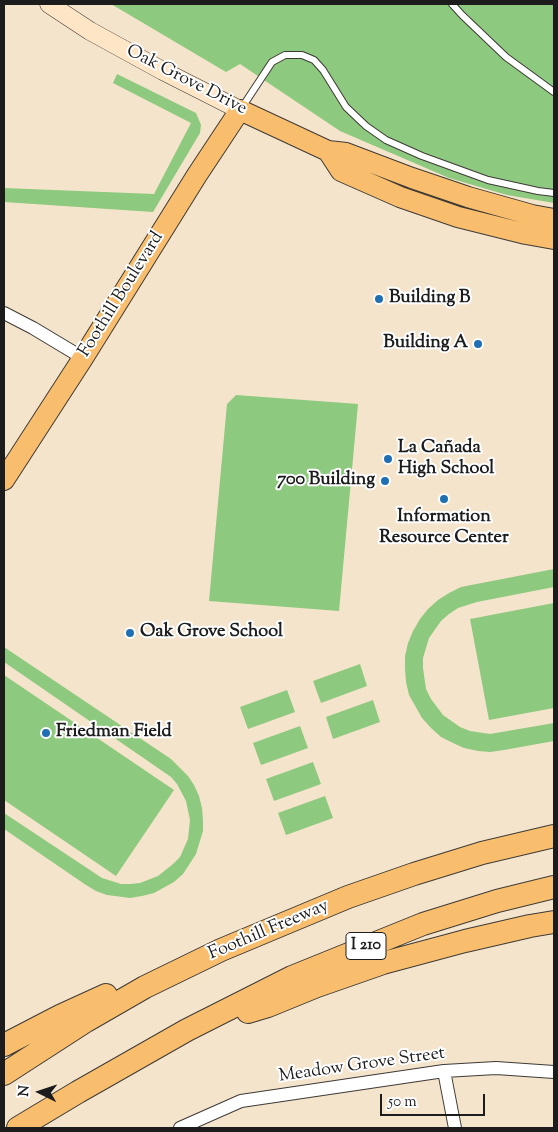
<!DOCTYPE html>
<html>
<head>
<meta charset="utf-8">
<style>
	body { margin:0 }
	#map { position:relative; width:558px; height:1132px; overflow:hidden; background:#f5e4cc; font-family:"Sorts Mill Goudy",serif }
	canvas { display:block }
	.frame { position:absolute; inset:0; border:5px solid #1c1c1c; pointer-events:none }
	.north { position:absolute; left:15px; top:1067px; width:50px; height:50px; -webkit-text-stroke:4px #fff; paint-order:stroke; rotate:274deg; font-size:14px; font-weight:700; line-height:20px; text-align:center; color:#1c1c1c }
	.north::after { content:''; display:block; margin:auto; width:18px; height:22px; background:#1c1c1c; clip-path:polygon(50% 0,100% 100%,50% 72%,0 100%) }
	.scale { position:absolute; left:380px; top:1094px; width:105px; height:22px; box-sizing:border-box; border:2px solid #1c1c1c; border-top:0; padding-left:6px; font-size:15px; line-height:18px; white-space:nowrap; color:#1c1c1c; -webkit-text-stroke:4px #fff; paint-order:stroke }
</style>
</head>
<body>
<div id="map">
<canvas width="558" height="1132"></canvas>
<div class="frame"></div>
<div class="north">N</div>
<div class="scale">50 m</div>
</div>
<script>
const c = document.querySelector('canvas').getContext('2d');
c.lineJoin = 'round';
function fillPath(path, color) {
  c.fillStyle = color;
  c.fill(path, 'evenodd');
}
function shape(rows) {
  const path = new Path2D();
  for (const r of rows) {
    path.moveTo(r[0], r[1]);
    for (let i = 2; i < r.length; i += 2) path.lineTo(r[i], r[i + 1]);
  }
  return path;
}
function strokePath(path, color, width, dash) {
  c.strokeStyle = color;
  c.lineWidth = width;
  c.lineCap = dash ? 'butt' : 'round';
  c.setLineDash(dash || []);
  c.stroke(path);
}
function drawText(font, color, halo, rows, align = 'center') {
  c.font = font + ' "Sorts Mill Goudy",serif';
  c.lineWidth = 4;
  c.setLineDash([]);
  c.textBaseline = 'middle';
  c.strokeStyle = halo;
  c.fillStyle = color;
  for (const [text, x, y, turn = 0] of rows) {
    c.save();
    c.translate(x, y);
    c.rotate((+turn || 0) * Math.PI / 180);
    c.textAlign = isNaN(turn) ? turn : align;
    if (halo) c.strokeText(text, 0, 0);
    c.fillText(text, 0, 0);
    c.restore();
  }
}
fillPath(shape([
	[111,4,554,4,554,203,507,195,449,178,340,131,240,64,226,72],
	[117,74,196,113,201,125,200,133,153,212,4,202,4,188,154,194,191,123,113,83],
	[236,395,358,404,339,611,209,601,227,404],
	[554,569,554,587,477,602,458,608,449,614,441,621,429,638,423,658,423,668,426,689,431,699,443,715,460,727,470,731,490,734,554,723,554,741,504,750,490,752,478,751,464,748,453,743,441,737,431,728,422,718,409,695,406,682,405,669,405,656,408,643,413,631,420,619,428,609,438,600,449,593,461,587],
	[554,603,554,708,489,720,470,619],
	[4,647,171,759,188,776,194,785,199,796,202,808,203,820,203,831,196,854,183,874,174,882,154,893,142,896,130,898,107,895,96,891,86,885,4,829,4,813,102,878,121,884,130,884,140,883,158,876,173,864,180,857,188,839,190,820,186,801,177,784,171,777,4,662],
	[360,664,367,686,321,703,313,681],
	[4,675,174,790,116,876,4,800],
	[287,690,295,712,248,729,240,707],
	[373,700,380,722,333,739,326,717],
	[300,726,308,748,261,765,253,743],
	[313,762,321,784,274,801,266,779],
	[325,796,333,818,286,835,278,813]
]), '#8dc97e');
const lane = shape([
	[452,4,462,15,506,57,554,92],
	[241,109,272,62,285,55,302,55,314,60,323,70,346,107,366,126,386,140,422,156,488,180,538,191,554,193]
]);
const street = shape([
	[4,313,33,328,83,358],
	[444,1071,455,1128],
	[180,1128,241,1101,444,1071,496,1068,554,1072]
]);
const secondary = shape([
	[49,4,90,31,163,71,240,110]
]);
const primary = shape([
	[328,151,341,171,400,197,458,217,526,234,554,239],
	[4,480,83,358,197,175,240,110,328,151,346,153,412,178,468,197,532,215,554,219]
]);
const highway = shape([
	[248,1012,268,1006,317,986,383,963,465,941,530,926,554,922],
	[4,1045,60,1016,106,995],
	[4,1074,86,1021,145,987,221,950,348,897,414,874,482,853,554,836],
	[18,1128,78,1092,187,1030,292,977,423,924,497,901,554,887]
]);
strokePath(lane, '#3d3a36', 8);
strokePath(street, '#3d3a36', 14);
strokePath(secondary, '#3d3a36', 19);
strokePath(primary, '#3d3a36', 22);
strokePath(highway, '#3d3a36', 24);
strokePath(lane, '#fff', 6);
strokePath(street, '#fff', 12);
strokePath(secondary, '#fde5c5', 18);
strokePath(primary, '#f9be6d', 20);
strokePath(highway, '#f9be6d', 22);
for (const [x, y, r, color] of [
	[379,299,5,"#1f6fb2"],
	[478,344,5,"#1f6fb2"],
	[388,459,5,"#1f6fb2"],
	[385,481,5,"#1f6fb2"],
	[444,499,5,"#1f6fb2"],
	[130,633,5,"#1f6fb2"],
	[46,733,5,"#1f6fb2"]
]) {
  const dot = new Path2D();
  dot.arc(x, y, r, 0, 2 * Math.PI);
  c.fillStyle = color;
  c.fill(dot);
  strokePath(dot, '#fff', 2);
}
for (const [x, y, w] of [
	[366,946,40]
]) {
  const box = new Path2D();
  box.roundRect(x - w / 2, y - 13.5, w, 27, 4);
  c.fillStyle = '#fff';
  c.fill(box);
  strokePath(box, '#1c1c1c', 1);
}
drawText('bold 16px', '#1c1c1c', null, [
	["I 210",366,946]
]);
drawText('18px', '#1c1c1c', '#fff', [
	["Oak Grove Drive",186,81,27],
	["Foothill Boulevard",122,295,-58],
	["Foothill Freeway",269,931,-23],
	["Meadow Grove Street",362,1066,-8]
]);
drawText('bold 18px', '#1c1c1c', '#fff', [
	["Building B",389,299],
	["Building A",468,344,"right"],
	["La Cañada",398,449],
	["High School",398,470],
	["700 Building",375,481,"right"],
	["Information",444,518,"center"],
	["Resource Center",444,539,"center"],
	["Oak Grove School",140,633],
	["Friedman Field",56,733]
], 'left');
</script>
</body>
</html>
